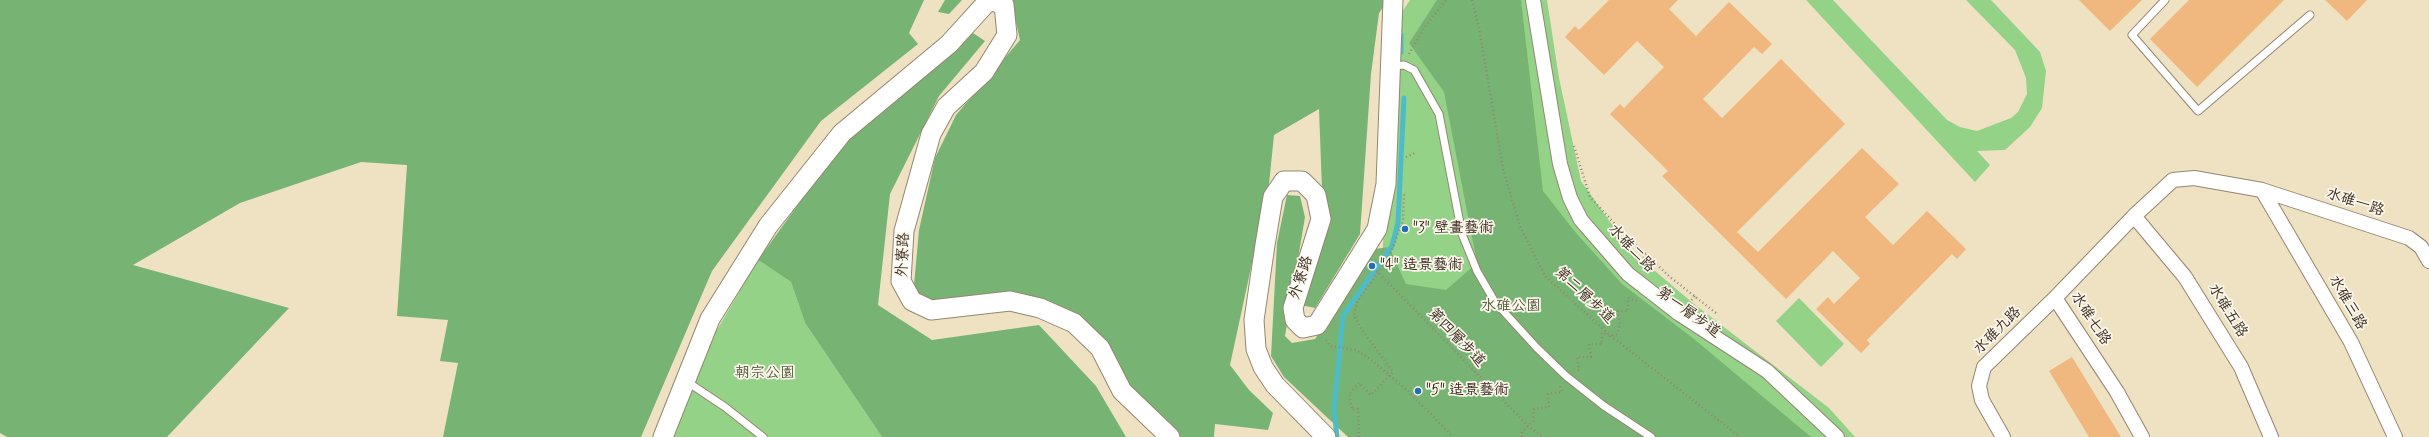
<!DOCTYPE html>
<html>
<head>
<meta charset="utf-8">
<style>
	body { margin:0 }
	canvas { display:block; background:#eee2c3 }
</style>
</head>
<body>
<canvas width="2429" height="437"></canvas>
<script>
const c = document.querySelector('canvas').getContext('2d');
c.lineJoin = 'round';
function fillPath(path, color) {
  c.fillStyle = color;
  c.fill(path, 'evenodd');
}
function shape(rows) {
  const path = new Path2D();
  for (const r of rows) {
    path.moveTo(r[0], r[1]);
    for (let i = 2; i < r.length; i += 2) path.lineTo(r[i], r[i + 1]);
  }
  return path;
}
function strokePath(path, color, width, dash) {
  c.strokeStyle = color;
  c.lineWidth = width;
  c.lineCap = dash ? 'butt' : 'round';
  c.setLineDash(dash || []);
  c.stroke(path);
}
function drawText(font, color, halo, rows, align = 'center') {
  c.font = font + ' Mynerve,"LXGW WenKai TC",sans-serif';
  c.lineWidth = 3.5;
  c.setLineDash([]);
  c.textBaseline = 'middle';
  c.strokeStyle = halo;
  c.fillStyle = color;
  for (const [text, x, y, turn = 0] of rows) {
    c.save();
    c.translate(x, y);
    c.rotate((+turn || 0) * Math.PI / 180);
    c.textAlign = isNaN(turn) ? turn : align;
    if (halo) c.strokeText(text, 0, 0);
    c.fillText(text, 0, 0);
    c.restore();
  }
}
fillPath(shape([
	[1410,0,1547,0,1559,78,1581,181,1630,250,1694,304,1829,408,1855,437,1376,437,1388,105,1400,15],
	[1806,0,1833,0,1947,120,1960,127,1977,131,2011,118,2018,112,2027,94,2026,78,2015,50,1966,0,1991,0,2040,52,2046,71,2042,108,2030,127,2005,150,1977,151,1990,165,1975,182],
	[758,260,791,282,805,323,882,437,673,437,714,335],
	[1799,298,1844,344,1821,367,1776,321]
]), '#94d287');
fillPath(shape([
	[0,0,924,0,909,33,918,44,821,121,712,271,641,437,443,437,458,363,440,361,448,320,397,316,407,165,361,162,240,203,133,265,289,308,167,437,7,437,0,433],
	[945,0,962,0,949,14,938,12],
	[1011,0,1388,0,1379,13,1371,74,1360,234,1315,308,1301,305,1322,190,1319,109,1274,135,1269,184,1230,365,1249,390,1273,413,1268,430,1215,424,1214,437,1171,437,1146,412,1094,332,1031,302,944,316,913,296,919,230,935,158,956,115,1020,40],
	[1437,0,1521,0,1543,191,1576,233,1622,284,1694,339,1811,437,1348,437,1284,377,1271,356,1277,243,1287,195,1300,196,1305,217,1285,336,1292,343,1315,339,1375,249,1389,247,1406,284,1446,290,1477,263,1444,92,1409,43],
	[973,33,985,41,939,96,890,194,878,305,932,340,1039,325,1096,386,1126,437,882,437,805,323,791,282,758,260,847,137]
]), '#77b474');
strokePath(shape([
	[1401,52,1401,35],
	[1337,437,1334,410,1343,316,1392,246,1398,223,1404,98]
]), '#4ebcc8', 5);
fillPath(shape([
	[1609,0,1678,0,1669,9,1696,36,1729,2,1772,44,1762,54,1754,47,1703,99,1722,118,1781,59,1845,124,1737,232,1758,252,1862,148,1899,184,1865,217,1893,245,1927,211,1966,249,1957,259,1952,254,1867,340,1870,344,1861,353,1816,309,1828,297,1834,304,1860,278,1833,251,1786,299,1662,176,1668,171,1610,114,1620,104,1624,108,1664,67,1637,41,1604,75,1565,37,1575,26,1579,30],
	[2079,0,2142,0,2110,31],
	[2189,0,2284,0,2197,87,2150,39],
	[2325,0,2367,0,2347,21],
	[2072,357,2121,437,2089,437,2049,371]
]), '#f0b77f');
const lane = shape([
	[2165,0,2132,35,2198,111,2310,15],
	[1391,66,1404,65,1414,70,1439,114,1462,234,1477,271,1495,302,1537,348,1566,376,1604,406,1651,437],
	[686,381,725,407,763,437]
]);
const street = shape([
	[1533,0,1560,164,1570,198,1581,220,1628,274,1678,313,1767,371,1837,437],
	[2262,190,2351,342,2395,437],
	[2134,216,2185,277,2241,367,2271,437],
	[2055,298,2117,392,2142,437],
	[2003,437,1982,400,1979,386,1984,367,2055,298,2134,216,2173,180,2194,178,2262,190,2409,238,2421,247,2429,261]
]);
const secondary = shape([
	[990,0,1004,5,1007,35,984,72,946,107,931,134,904,231,901,281,912,301,931,310,1010,301,1040,308,1074,323,1100,348,1122,391,1170,437],
	[663,437,710,319,768,226,842,133,949,44,989,0],
	[1326,437,1275,385,1263,367,1256,349,1254,320,1265,245,1273,197,1284,181,1302,181,1316,195,1321,219,1293,308,1295,320,1303,328,1317,325,1377,229,1386,184,1393,0]
]);
strokePath(lane, '#948670', 9);
strokePath(street, '#948670', 16);
strokePath(secondary, '#948670', 21);
strokePath(shape([
	[1472,0,1479,28,1503,169,1520,226,1545,276,1611,336,1740,437],
	[1409,54,1424,28,1446,0],
	[1574,146,1590,197,1628,238,1670,277,1716,313],
	[1406,157,1417,152],
	[1638,264,1647,254],
	[1374,268,1528,426,1543,437],
	[1689,303,1695,296],
	[1326,340,1330,346,1356,350,1370,359,1408,391,1453,437],
	[1578,370,1579,370,1577,357,1591,357,1589,344,1602,344,1602,333,1611,336,1617,334,1620,324,1618,311,1628,311,1628,298,1637,301],
	[1359,437,1358,409,1352,410,1349,394,1359,383,1371,395,1393,372,1362,330,1354,316,1357,302,1389,257,1403,221,1404,192],
	[1522,437,1522,432,1533,421,1534,409,1549,407,1548,394,1562,392,1560,386]
]), '#948670', 2.5, [1, 3]);
strokePath(lane, '#fff', 7);
strokePath(street, '#fff', 14);
strokePath(secondary, '#fff', 19);
for (const [x, y, r, color] of [
	[1405,229,4,"#1f6fb2"],
	[1372,266,4,"#1f6fb2"],
	[1418,391,4,"#1f6fb2"]
]) {
  const dot = new Path2D();
  dot.arc(x, y, r, 0, 2 * Math.PI);
  c.fillStyle = color;
  c.fill(dot);
  strokePath(dot, '#fbf7ec', 1.5);
}
drawText('15px', '#3b2a1e', '#fbf7ec', [
	["水碓一路",2355,203,18],
	["水碓二路",1631,249,46],
	["外寮路",904,255,-88],
	["外寮路",1302,278,-72],
	["第二層步道",1584,296,43],
	["水碓三路",2347,303,60],
	["水碓五路",2227,311,58],
	["第一層步道",1688,313,36],
	["水碓七路",2090,319,57],
	["水碓九路",1998,331,-45],
	["第四層步道",1456,338,46]
]);
drawText('15px', '#3b2a1e', '#fbf7ec', [
	["\"3\" 壁畫藝術",1413,229],
	["\"4\" 造景藝術",1380,266],
	["\"5\" 造景藝術",1426,391]
], 'left');
drawText('15px', '#565c3e', '#fbf7ec', [
	["水碓公園",1511,307],
	["朝宗公園",765,374]
]);
</script>
</body>
</html>
